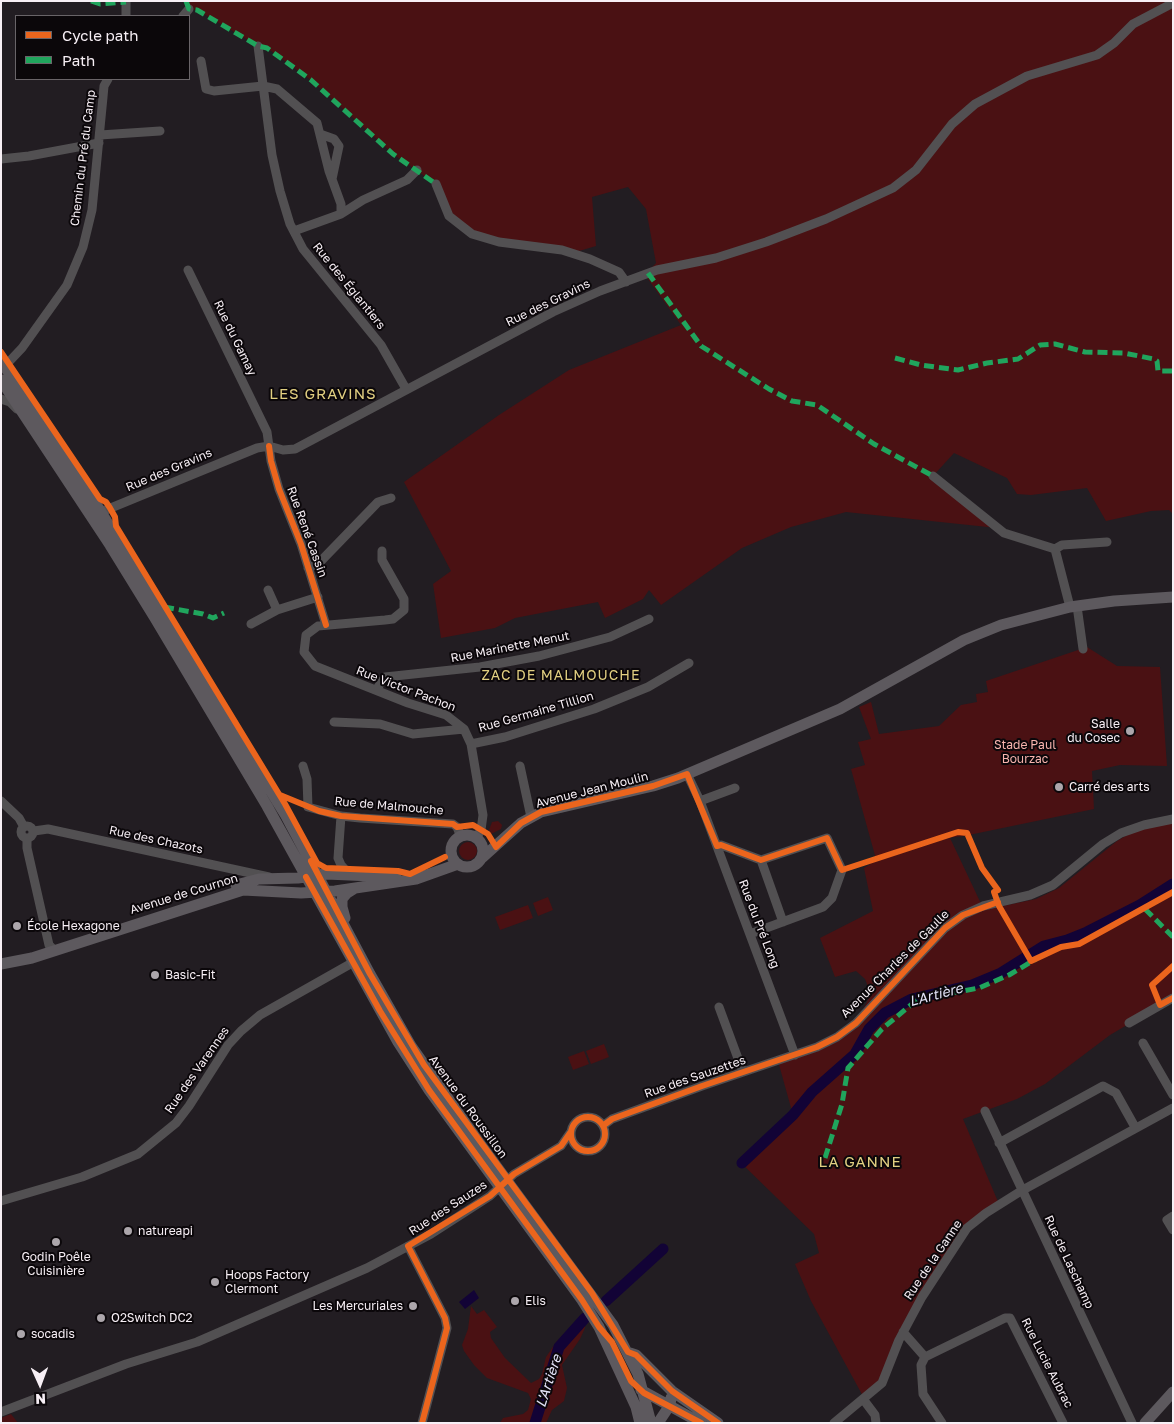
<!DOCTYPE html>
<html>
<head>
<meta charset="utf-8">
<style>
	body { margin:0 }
	#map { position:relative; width:1174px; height:1424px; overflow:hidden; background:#221d22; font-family:"Golos Text",sans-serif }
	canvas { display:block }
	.frame { position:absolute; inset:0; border:2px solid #f7eff5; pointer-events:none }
	.legend { position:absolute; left:15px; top:15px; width:175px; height:65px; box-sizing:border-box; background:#0b070a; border:1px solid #696468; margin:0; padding:6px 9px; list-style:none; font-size:15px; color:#f7eff5 }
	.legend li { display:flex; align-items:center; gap:10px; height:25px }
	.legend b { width:25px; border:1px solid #696468 }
	.north { position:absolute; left:15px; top:1359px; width:50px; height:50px; -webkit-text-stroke:4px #0b070a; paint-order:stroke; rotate:178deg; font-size:14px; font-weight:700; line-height:20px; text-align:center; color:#f7eff5 }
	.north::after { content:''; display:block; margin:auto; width:18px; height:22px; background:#f7eff5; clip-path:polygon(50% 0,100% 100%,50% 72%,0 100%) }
</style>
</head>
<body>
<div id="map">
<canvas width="1174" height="1424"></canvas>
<div class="frame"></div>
<ul class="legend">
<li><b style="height:6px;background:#eb651d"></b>Cycle path</li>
<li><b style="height:6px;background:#20a55d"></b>Path</li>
</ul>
<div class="north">N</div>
</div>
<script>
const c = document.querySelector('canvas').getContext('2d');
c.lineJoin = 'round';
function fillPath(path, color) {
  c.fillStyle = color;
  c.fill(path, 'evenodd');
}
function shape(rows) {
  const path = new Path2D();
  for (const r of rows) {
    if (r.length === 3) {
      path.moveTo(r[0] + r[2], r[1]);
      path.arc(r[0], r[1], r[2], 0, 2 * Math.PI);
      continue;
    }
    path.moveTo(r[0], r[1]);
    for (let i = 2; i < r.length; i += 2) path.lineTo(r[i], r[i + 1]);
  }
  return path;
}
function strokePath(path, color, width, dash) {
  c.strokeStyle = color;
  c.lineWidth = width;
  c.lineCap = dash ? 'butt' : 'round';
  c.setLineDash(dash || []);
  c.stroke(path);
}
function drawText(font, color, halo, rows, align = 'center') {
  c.font = font + ' "Golos Text",sans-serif';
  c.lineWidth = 4;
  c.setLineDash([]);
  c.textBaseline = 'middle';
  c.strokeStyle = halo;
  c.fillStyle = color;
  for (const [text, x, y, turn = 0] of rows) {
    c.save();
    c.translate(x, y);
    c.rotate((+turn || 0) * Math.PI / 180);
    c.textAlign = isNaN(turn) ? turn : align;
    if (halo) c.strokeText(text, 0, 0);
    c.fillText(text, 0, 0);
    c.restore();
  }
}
fillPath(shape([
	[186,1,1173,1,1173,514,1169,510,1151,511,1106,521,1087,488,1031,495,1017,494,1007,478,954,453,933,476,997,528,846,512,791,527,742,548,661,605,649,590,643,599,605,618,598,602,515,618,495,628,441,638,433,584,451,571,404,482,499,415,569,370,681,325,645,275,656,263,646,209,628,187,592,197,596,246,579,251,484,238,449,216,436,184,393,154,311,80,267,48,258,46,197,10,189,9],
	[1087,647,1117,666,1160,667,1167,766,1120,765,1092,771,1094,809,964,836,923,841,876,859,851,769,865,765,858,742,871,739,859,707,871,702,879,734,939,726,961,705,977,702,976,694,988,692,986,681],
	[1173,820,1173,998,1110,1035,1045,1084,1017,1099,963,1119,999,1204,967,1228,922,1297,882,1383,864,1398,811,1301,795,1264,819,1253,814,1234,739,1161,746,1152,772,1135,793,1115,778,1061,817,1047,856,1023,871,994,865,979,856,971,835,977,820,938,873,911,864,868,877,860,920,844,950,838,984,910,1036,899,1059,888,1117,841,1144,825],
	[498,821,502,825,501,829,491,834,489,830,492,822],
	[468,851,9],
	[548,897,553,910,538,916,533,903],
	[528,905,533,918,500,930,495,917],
	[604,1044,609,1057,591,1064,586,1051],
	[584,1051,589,1064,573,1070,568,1057],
	[471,1306,477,1314,484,1310,497,1327,490,1332,491,1338,505,1358,531,1383,539,1379,542,1374,546,1357,557,1341,582,1317,585,1318,585,1328,580,1339,562,1365,567,1388,564,1401,552,1410,546,1423,500,1423,503,1418,523,1414,528,1410,531,1399,528,1393,487,1378,474,1365,464,1351,462,1345,468,1329],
	[11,1414,18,1423,1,1423,1,1418]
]), '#4a1113');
fillPath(shape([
	[474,1290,479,1298,465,1309,459,1302]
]), '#120336');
strokePath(shape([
	[742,1163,793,1115,812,1092,855,1054,869,1029,885,1013,912,999,972,985,1001,973,1044,946,1067,940,1087,932,1140,905,1173,884],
	[606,1301,663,1249],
	[535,1423,559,1347,585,1318]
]), '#120336', 11);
strokePath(shape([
	[126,16,126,1],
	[183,16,189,9],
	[258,46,272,155,280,191,290,224,303,249,381,345,406,389],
	[201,61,206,89,214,91,263,86,277,89,317,123,329,171,341,204,341,214,294,231],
	[320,134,334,139,339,146,332,179],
	[100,135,160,131],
	[1,159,29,156,99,143],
	[436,184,449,216,472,234,499,242,562,250,590,259,619,272,626,282],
	[341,214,363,200,407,180,417,170],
	[188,270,267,432,271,461,279,489,301,544,326,625],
	[5,366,22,348,67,285,83,247,92,210,103,97,104,86,108,79],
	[1,399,10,402,17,409],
	[933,476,1004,533,1055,549,1070,607],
	[101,512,257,448,269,446,283,450,295,449,553,312,600,291,657,270,716,258,766,242,826,219,893,188,916,170,952,124,975,104,1027,76,1097,55,1114,43,1133,24,1173,3],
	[1055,549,1062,545,1107,542],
	[382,551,382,560,404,599,404,610,393,619,385,620,318,626,306,635,304,652,315,666,408,703,446,715,464,729,471,744,483,815,481,830,476,838],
	[308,568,319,563,378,502,391,498],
	[268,590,277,610],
	[1077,606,1083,649],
	[251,624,277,610,318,597],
	[376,690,385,677,480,667,539,656,610,637,649,619],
	[334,722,380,724,413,734,464,729],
	[471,744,505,737,594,709,648,687,689,663],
	[303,766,307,779,308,807,341,816,360,818,453,824,457,827,461,837],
	[520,766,531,817],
	[687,774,700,801,795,1055],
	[1,801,19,818,24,827],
	[700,801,735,788],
	[341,816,338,858,341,865,349,874],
	[27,832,6],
	[34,831,48,829,269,877],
	[27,838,27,848,49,945,55,951],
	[717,846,721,845,761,860,827,838,842,870,832,898,823,907,750,934],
	[761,860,783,922],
	[719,1007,743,1072],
	[1129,1023,1173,998],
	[1143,1043,1173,1095],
	[985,1111,1132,1423],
	[588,1134,17],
	[604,1125,612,1119,702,1086,817,1047,837,1037,856,1023,945,928,963,915,983,906,1030,895,1053,885,1103,844,1121,833,1144,825,1173,819],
	[999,1143,1103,1086,1116,1093,1135,1127],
	[1,1201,82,1177,138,1154,176,1123,189,1106,228,1045,241,1031,260,1015,352,963],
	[1173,1216,1167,1220,1173,1230],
	[408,1246,445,1318,447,1328,422,1423],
	[903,1332,925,1357],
	[925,1357,1005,1318,1010,1318,1063,1423],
	[925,1357,921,1365,923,1394,942,1423],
	[863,1399,875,1415,876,1423],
	[1,1412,126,1364,197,1342,367,1268,431,1234,490,1196,514,1174,561,1146,570,1133],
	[834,1423,882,1383,899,1340,922,1297,967,1228,986,1213,1021,1191,1173,1108]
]), '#525052', 9);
strokePath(shape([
	[1,361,101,512,286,816,370,974,411,1046,480,1144,613,1325,638,1374,651,1423],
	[1,380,110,545,155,618,267,806,398,1042,429,1090,582,1300,599,1327,636,1407,640,1423],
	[467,851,16],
	[482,858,521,823,541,812,653,786,678,778,840,709,964,640,1001,625,1070,607,1114,601,1173,597],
	[236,885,259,879,298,878,326,874,396,877],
	[345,918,342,907,342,899,347,893,355,888],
	[1,964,32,958,243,890,301,893,335,891,416,879,458,864],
	[630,1353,636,1355,672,1391,718,1423],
	[641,1390,701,1423],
	[658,1423,670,1405,671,1398],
	[1145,1423,1173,1392]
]), '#5d595e', 11);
strokePath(shape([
	[91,1,100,4,126,2],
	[186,1,189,9,197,10,258,46,267,48,311,80,393,154,436,184],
	[648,273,701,346,769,389,792,401,817,405,874,444,933,476],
	[895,358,921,365,958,370,987,363,1018,359,1040,345,1055,344,1085,352,1124,353,1154,359,1157,361,1158,371,1173,371],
	[164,607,203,614,213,618,224,613],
	[1145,909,1173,937],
	[825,1158,842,1104,848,1068,882,1029,918,999,979,988,1009,975,1036,959]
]), '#20a55d', 5, [10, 5]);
strokePath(shape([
	[1,352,100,499,106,502,110,508,115,517,116,526,285,804,317,863,326,868,398,871,410,874,445,857],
	[269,446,271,461,279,489,301,544,326,625],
	[280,795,319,811,341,816,453,824,457,827,473,825,488,834,496,847,521,823,541,812,653,786,687,774,717,846,721,845,761,860,827,838,842,870,958,832,967,833,982,868,998,890,994,892,999,906,1031,961,1061,947,1079,944,1173,892],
	[311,861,370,974,424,1065,592,1293,628,1352,636,1355,672,1391,718,1423],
	[306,877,380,1011,429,1090,582,1300,599,1327,612,1342,631,1381,644,1393,701,1423],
	[1173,966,1152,985,1160,1005,1173,998],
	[588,1134,17],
	[604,1125,612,1119,702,1086,817,1047,837,1037,856,1023,945,928,963,915,998,902],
	[422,1423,447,1328,445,1318,408,1246,490,1196,514,1174,561,1146,570,1133]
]), '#eb651d', 6);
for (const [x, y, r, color] of [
	[1130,731,5,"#aca6ab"],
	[1059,787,5,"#aca6ab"],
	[17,926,5,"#aca6ab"],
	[155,975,5,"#aca6ab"],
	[128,1231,5,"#aca6ab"],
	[56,1242,5,"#aca6ab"],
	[215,1282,5,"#aca6ab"],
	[515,1301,5,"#aca6ab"],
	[413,1306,5,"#aca6ab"],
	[101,1318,5,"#aca6ab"],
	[21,1334,5,"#aca6ab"]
]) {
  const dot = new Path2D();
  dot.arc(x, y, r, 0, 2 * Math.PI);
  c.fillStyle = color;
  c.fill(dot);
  strokePath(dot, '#0b070a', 2);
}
drawText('12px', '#f7eff5', '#0b070a', [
	["Chemin du Pré du Camp",83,158,-83],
	["Rue des Églantiers",349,286,51],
	["Rue des Gravins",548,303,-26],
	["Rue du Gamay",235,338,64],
	["Rue des Gravins",169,470,-23],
	["Rue René Cassin",307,532,70],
	["Rue Marinette Menut",510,647,-11],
	["Rue Victor Pachon",406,689,21],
	["Rue Germaine Tillion",536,712,-16],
	["Avenue Jean Moulin",592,790,-14],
	["Rue de Malmouche",389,806,5],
	["Rue des Chazots",156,840,12],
	["Avenue de Cournon",184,894,-17],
	["Rue du Pré Long",759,924,69],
	["Avenue Charles de Gaulle",895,964,-45],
	["Rue des Varennes",197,1070,-55],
	["Rue des Sauzettes",695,1077,-19],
	["Avenue du Roussillon",468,1107,54],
	["Rue des Sauzes",448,1208,-33],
	["Rue de la Ganne",933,1260,-56],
	["Rue de Laschamp",1069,1262,65],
	["Rue Lucie Aubrac",1047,1363,63]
]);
drawText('12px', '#f7eff5', '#0b070a', [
	["Salle",1120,724,"right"],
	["du Cosec",1120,738,"right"],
	["Carré des arts",1069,787],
	["École Hexagone",27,926],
	["Basic-Fit",165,975],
	["natureapi",138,1231],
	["Godin Poêle",56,1257,"center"],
	["Cuisinière",56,1271,"center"],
	["Hoops Factory",225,1275],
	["Clermont",225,1289],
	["Elis",525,1301],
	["Les Mercuriales",403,1306,"right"],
	["O2Switch DC2",111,1318],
	["socadis",31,1334]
], 'left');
drawText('12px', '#f8b4ae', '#0b070a', [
	["Stade Paul",1025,745],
	["Bourzac",1025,759]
]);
c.letterSpacing = '1px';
drawText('14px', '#e1cf81', '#0b070a', [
	["ZAC DE MALMOUCHE",561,676]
]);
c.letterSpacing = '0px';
drawText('italic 14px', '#e2e2f6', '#0b070a', [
	["L'Artière",936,995,-15],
	["L'Artière",549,1381,-72]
]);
c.letterSpacing = '1px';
drawText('15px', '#e1cf81', '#0b070a', [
	["LES GRAVINS",323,394],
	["LA GANNE",860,1162]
]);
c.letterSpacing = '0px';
</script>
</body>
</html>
